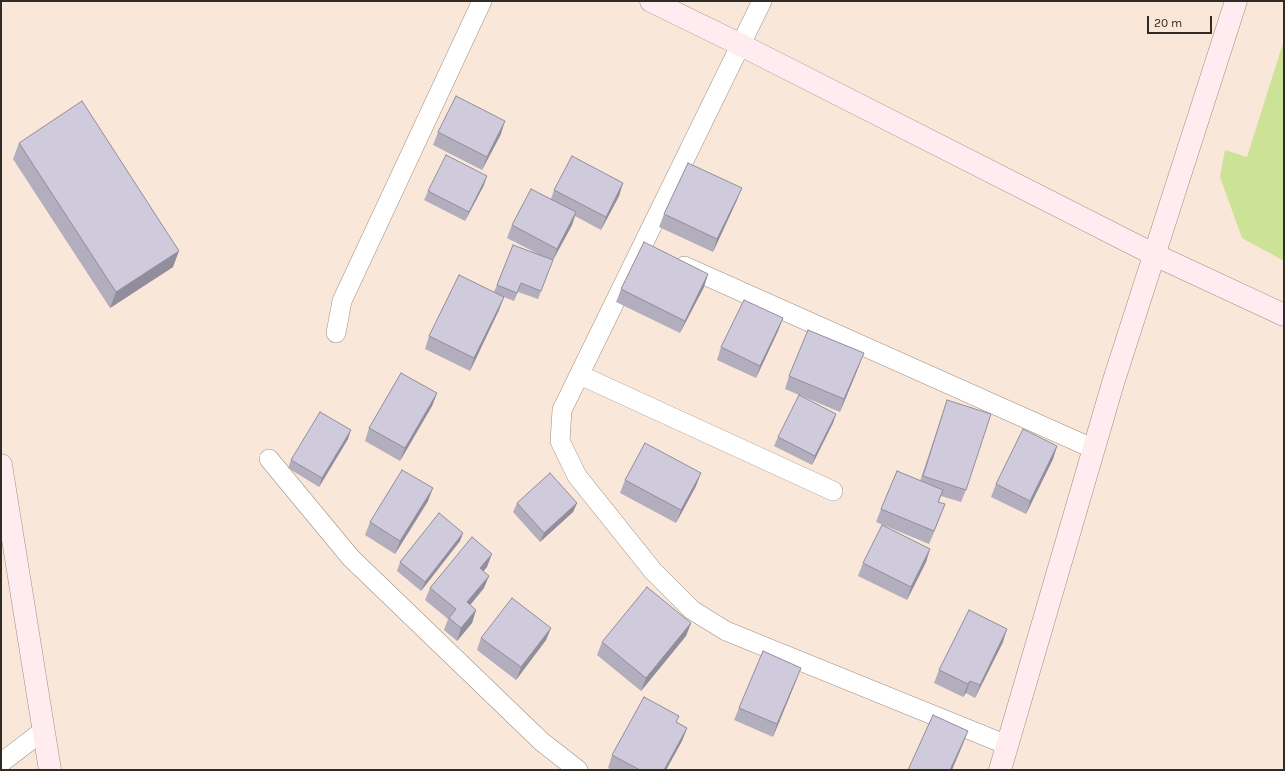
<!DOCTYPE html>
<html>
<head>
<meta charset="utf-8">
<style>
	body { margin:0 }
	#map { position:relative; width:1285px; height:771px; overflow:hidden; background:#f9e7d9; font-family:Karla,sans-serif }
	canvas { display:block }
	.frame { position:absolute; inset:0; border:2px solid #312b25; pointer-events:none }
	.scale { position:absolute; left:1147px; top:16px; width:65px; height:18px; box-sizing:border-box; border:2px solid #312b25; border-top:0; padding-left:5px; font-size:12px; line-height:14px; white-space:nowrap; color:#312b25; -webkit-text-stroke:3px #f9e7d9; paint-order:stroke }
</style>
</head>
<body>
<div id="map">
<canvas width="1285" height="771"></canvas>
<div class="frame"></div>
<div class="scale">20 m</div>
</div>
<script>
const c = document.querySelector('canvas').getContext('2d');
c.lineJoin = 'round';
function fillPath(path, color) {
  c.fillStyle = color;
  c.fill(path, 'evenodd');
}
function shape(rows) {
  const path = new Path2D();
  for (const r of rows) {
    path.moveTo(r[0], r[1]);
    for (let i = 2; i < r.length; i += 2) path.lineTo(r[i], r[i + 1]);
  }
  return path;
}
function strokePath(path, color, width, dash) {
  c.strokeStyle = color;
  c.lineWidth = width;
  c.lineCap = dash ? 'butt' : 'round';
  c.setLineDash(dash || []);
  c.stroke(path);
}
fillPath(shape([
	[1284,40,1284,261,1242,238,1220,177,1225,150,1247,157]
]), '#cbe297');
const street = shape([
	[762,1,562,410,560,441,577,476,653,571,692,610,726,631,1007,745],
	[684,266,1094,449],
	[336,333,342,301,482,1],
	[580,375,833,491],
	[269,459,351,558,542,742,578,770],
	[1,763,44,730]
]);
const secondary = shape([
	[651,1,741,45,1155,255,1284,315],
	[1,465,50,770],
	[1000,770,1113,383,1236,1]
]);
strokePath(street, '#9f8f81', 20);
strokePath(secondary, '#9f8f81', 23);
strokePath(street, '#fff', 19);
strokePath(secondary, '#feecf1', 22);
fillPath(shape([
	[438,132,501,134,482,170,433,145],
	[19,143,173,267,110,308,13,159],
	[623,183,619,196,601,230,575,216,572,225,553,260,538,299,518,292,514,301,504,297,499,310,470,371,425,349,429,336,494,292,513,245,542,256,507,238,512,225,551,199,554,190],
	[484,185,465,221,424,200,428,191],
	[737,200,713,252,659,227,664,214],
	[708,274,704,287,680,333,616,302,621,289],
	[783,318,778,331,756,378,717,360,721,347],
	[859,366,840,412,785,389,789,376],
	[437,393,432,406,400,461,365,441,369,428],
	[947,400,966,490,961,502,941,496,939,502,940,517,929,544,876,522,881,509,920,481],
	[836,414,833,423,812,465,774,446,778,437],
	[348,439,319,487,288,468,291,460],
	[1057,446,1053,459,1026,514,991,497,996,484],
	[625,480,696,486,676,523,620,493],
	[428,501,395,554,365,535,370,522],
	[517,503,577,503,573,512,540,542,513,512],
	[463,533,460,541,421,591,397,571,400,562],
	[930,549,926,562,907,600,858,576,863,563],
	[487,567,483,571,484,588,470,605,476,610,472,623,457,641,444,630,448,619,425,600,430,588],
	[691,623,686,636,641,691,597,655,602,642],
	[551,628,546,640,516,680,477,650,481,638],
	[1003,642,975,698,966,693,963,697,934,683,939,670],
	[796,681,773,737,734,720,739,708],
	[677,722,687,728,682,741,666,770,612,770,608,768,612,755]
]), '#b3aebe');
fillPath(shape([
	[505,121,501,134,482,170,487,157],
	[487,176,484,185,465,221,469,212],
	[623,183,619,196,601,230,606,217],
	[742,188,737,200,713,252,717,239],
	[576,212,572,225,552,262,557,249],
	[179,251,173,267,110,308,116,292],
	[708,274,704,287,680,333,685,321],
	[504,297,499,310,470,371,474,358],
	[783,318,778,331,756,378,760,366],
	[864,353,859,366,840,412,844,399],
	[437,393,432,406,400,461,405,448],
	[836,414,833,423,812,465,815,456],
	[351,430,348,439,319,487,322,478],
	[1057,446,1053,459,1026,514,1030,501],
	[701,473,696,486,676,523,681,510],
	[433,488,428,501,395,554,400,541],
	[577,503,573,512,540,542,544,533],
	[945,504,940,517,929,544,934,531],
	[463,533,460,541,421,591,425,582],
	[930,549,926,562,907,600,911,587],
	[492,554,487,567,475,581,480,568],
	[489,576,484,588,462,615,467,602],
	[476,610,472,623,457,641,461,628],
	[691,623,686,636,641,691,646,678],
	[551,628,546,640,516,680,521,667],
	[1007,629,1003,642,975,698,980,685],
	[801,668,796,681,773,737,777,724],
	[970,681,966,693,963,697,968,684],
	[687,728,682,741,666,770,664,770],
	[968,731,963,744,952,770,950,770]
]), '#928d9b');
const building = shape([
	[456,96,505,121,487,157,438,132,456,96],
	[82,101,179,251,116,292,19,143,82,101],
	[446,155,487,176,469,212,428,191,446,155],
	[572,156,623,183,606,217,554,190,572,156],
	[688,163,742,188,717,239,664,214,688,163],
	[531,189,576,212,557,249,512,225,531,189],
	[644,242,708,274,685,321,621,289,644,242],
	[513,245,553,260,541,291,521,283,517,293,497,285,513,245],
	[459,275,504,297,474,358,429,336,459,275],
	[744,300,783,318,760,366,721,347,744,300],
	[808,330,864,353,844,399,789,376,808,330],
	[401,373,437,393,405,448,369,428,401,373],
	[799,395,836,414,815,456,778,437,799,395],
	[947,400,991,414,966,490,923,476,947,400],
	[320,412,351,430,322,478,291,460,320,412],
	[1023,429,1057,446,1030,501,996,484,1023,429],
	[645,443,701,473,681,510,625,480,645,443],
	[402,470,433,488,400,541,370,522,402,470],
	[897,471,943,490,938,502,945,504,934,531,881,509,897,471],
	[550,473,577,503,544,533,517,503,550,473],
	[439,513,463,533,425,582,400,562,439,513],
	[882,525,930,549,911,587,863,563,882,525],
	[472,537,492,554,480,568,489,576,467,602,476,610,461,628,449,618,456,609,430,588,472,537],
	[647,587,691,623,646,678,602,642,647,587],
	[512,598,551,628,521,667,481,638,512,598],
	[969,610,1007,629,980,685,970,681,968,684,939,670,969,610],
	[763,651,801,668,777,724,739,708,763,651],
	[644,697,679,716,676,722,687,728,664,770,640,770,612,755,644,697],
	[933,715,968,731,950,770,908,770,933,715]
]);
fillPath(building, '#d0cadd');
strokePath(building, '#928d9b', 1);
</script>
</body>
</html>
